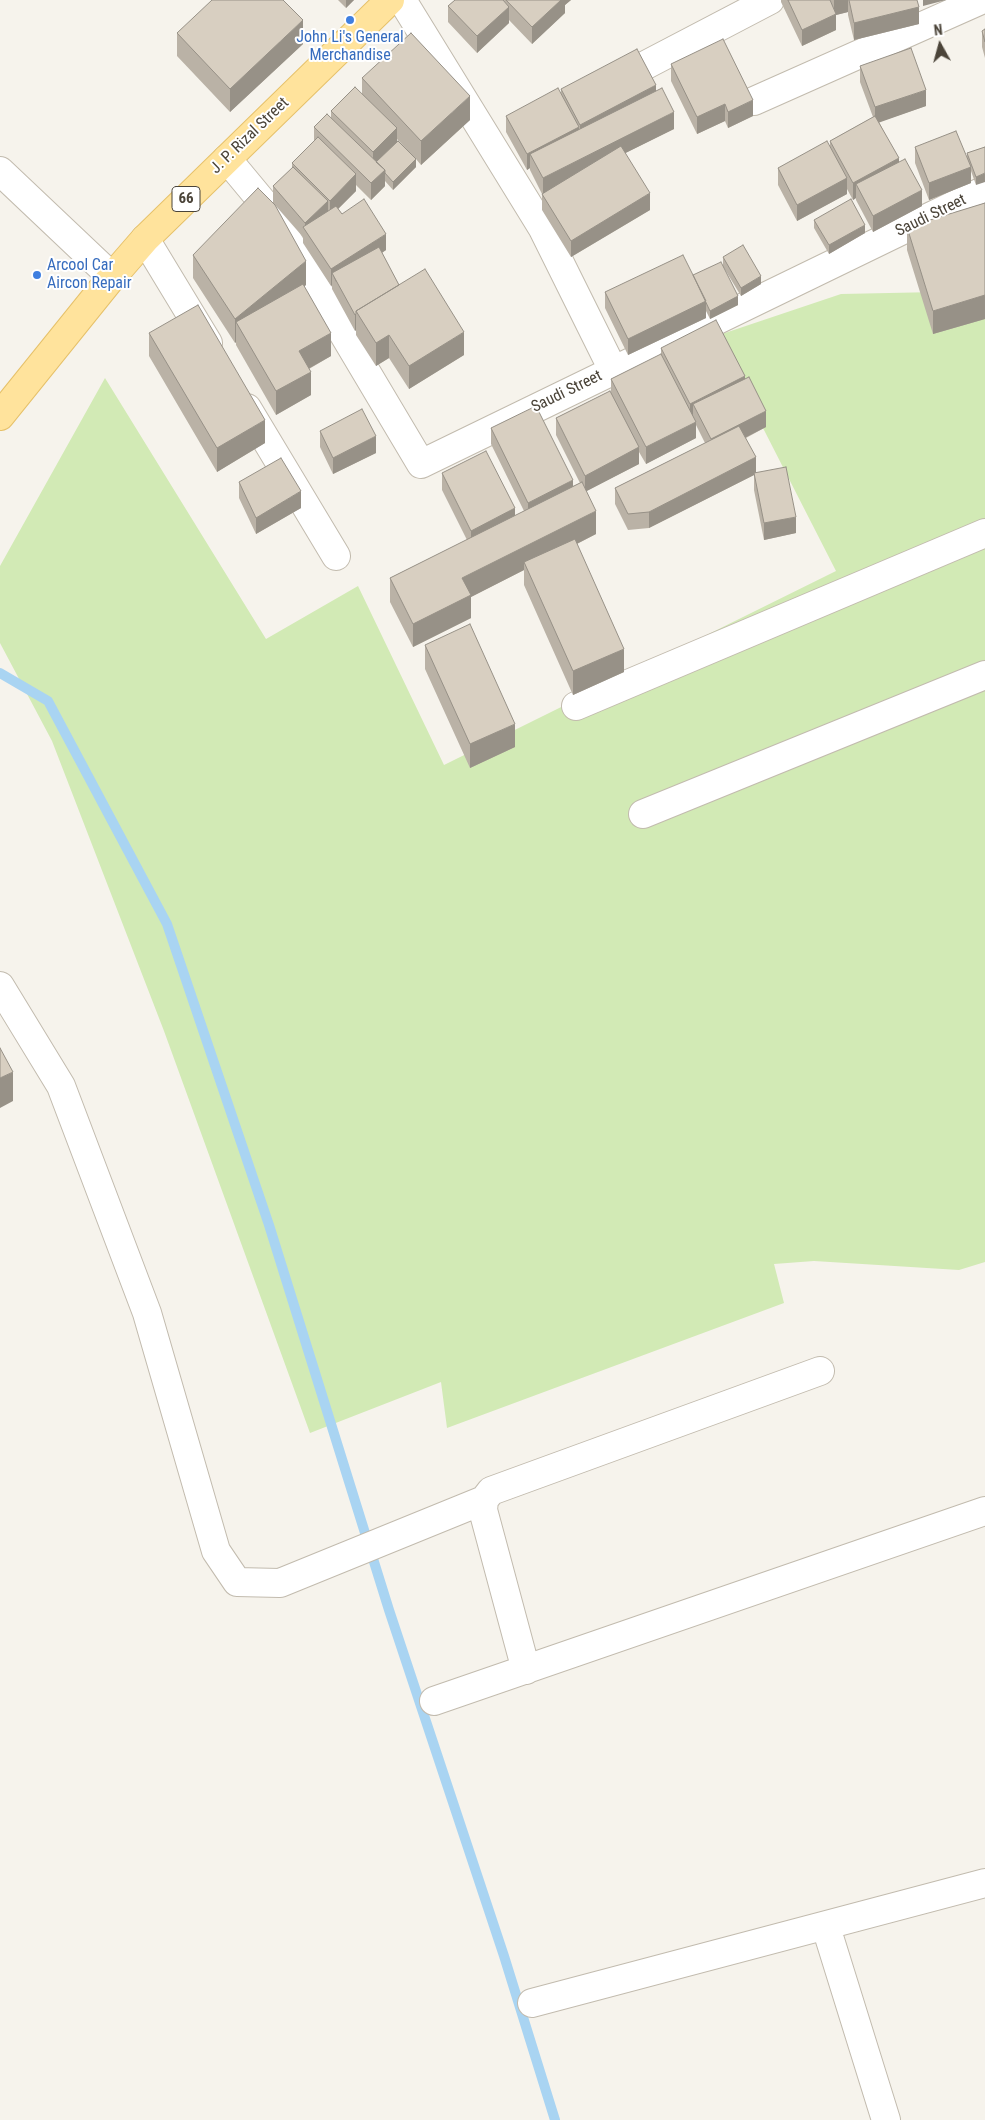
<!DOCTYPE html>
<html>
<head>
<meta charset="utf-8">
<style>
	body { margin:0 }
	#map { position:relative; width:985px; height:2120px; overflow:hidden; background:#f6f3ec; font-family:"Roboto Condensed",sans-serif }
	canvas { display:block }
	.north { position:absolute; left:915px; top:20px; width:50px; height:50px; -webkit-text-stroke:4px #fff; paint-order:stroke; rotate:353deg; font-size:14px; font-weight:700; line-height:20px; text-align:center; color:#4b4439 }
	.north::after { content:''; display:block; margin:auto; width:18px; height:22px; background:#4b4439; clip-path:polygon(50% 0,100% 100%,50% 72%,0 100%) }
</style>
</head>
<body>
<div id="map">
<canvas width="985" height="2120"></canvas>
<div class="north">N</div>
</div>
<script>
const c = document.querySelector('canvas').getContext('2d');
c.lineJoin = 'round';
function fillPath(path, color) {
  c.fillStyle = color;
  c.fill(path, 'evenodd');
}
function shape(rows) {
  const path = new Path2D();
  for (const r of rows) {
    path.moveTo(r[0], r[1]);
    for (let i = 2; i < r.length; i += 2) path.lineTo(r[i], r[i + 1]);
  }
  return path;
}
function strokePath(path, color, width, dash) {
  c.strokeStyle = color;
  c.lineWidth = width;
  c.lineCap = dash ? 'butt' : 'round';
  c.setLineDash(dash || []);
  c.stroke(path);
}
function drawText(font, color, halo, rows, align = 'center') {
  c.font = font + ' "Roboto Condensed",sans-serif';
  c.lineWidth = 4;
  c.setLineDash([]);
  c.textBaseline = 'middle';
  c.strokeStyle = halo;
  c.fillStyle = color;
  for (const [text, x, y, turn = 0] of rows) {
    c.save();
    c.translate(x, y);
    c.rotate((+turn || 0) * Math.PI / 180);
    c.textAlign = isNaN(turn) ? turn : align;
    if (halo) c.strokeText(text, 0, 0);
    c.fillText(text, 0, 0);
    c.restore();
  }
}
fillPath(shape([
	[985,291,985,1262,959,1270,814,1261,774,1264,784,1303,447,1428,441,1382,310,1433,164,1031,52,741,0,643,0,566,105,378,266,639,358,586,444,765,836,571,716,336,841,294]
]), '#d2eab5');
strokePath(shape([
	[0,673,48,701,167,924,269,1225,389,1610,504,1956,555,2120]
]), '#a9d4f2', 10);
const minor = shape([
	[402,0,543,229,613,370],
	[640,68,770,0],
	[754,101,981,0],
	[227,159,271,212,421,464,985,190],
	[0,171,112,277],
	[145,239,208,343],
	[247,408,336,556],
	[576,706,985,533],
	[643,814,985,675],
	[0,986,61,1086,147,1313,216,1551,237,1582,280,1583,484,1500],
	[526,1670,483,1510,484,1500,491,1491,820,1371],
	[434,1701,985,1511],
	[826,1927,886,2120],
	[532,2003,985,1883]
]);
const major = shape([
	[0,416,112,277,145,239,390,0]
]);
strokePath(minor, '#c2bbae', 30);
strokePath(major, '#e6c16a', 30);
strokePath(minor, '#fff', 28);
strokePath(major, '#ffe39c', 28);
fillPath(shape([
	[338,0,354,0,346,8],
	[455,0,571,0,565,5,565,13,532,44,509,20,509,23,477,53,448,22,448,6],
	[781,0,917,0,919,24,854,40,848,15,848,12,836,15,836,30,802,46,781,2],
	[985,29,985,58,982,47,982,31],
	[177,33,303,44,230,112,177,56],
	[671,64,753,116,728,128,725,121,697,134,671,81],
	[860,66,926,106,879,122,922,206,873,232,856,200,856,198,853,200,847,189,847,194,797,221,778,185,778,168,830,146,830,141,873,117,860,82],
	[362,78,470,120,421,165,416,159,416,167,393,190,385,181,385,186,371,200,356,185,356,191,338,209,342,214,386,250,382,253,399,285,464,355,409,389,389,358,376,366,356,335,356,330,355,331,332,289,332,285,331,286,303,243,303,237,275,205,306,285,304,286,331,356,309,369,311,395,276,415,236,345,236,342,235,343,193,278,193,255,273,203,273,186,292,168,292,163,314,141,314,127,331,117,331,111,362,94],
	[397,139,410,153,397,142],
	[561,89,656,91,674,129,625,153,650,210,571,257,542,210,542,194,530,170,530,168,527,170,506,132,506,116,561,93],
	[915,147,967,159,967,153,985,147,976,185,971,171,971,183,929,200,915,163],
	[985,203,985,319,933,334,907,250,907,227],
	[814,220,865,233,829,254,814,228],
	[723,257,761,284,741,296,724,268,738,305,710,319,706,311,706,318,628,355,605,308,605,292,693,275,723,265],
	[149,333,265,443,217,472,149,356],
	[661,348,745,379,766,427,746,438,756,473,796,533,764,540,754,490,754,475,649,528,628,530,615,504,615,488,705,443,696,425,696,438,646,464,639,452,639,464,586,491,596,534,577,544,624,672,573,695,524,585,524,570,471,597,471,618,413,647,390,602,390,578,467,540,442,490,442,473,515,516,524,511,491,444,491,428,573,486,580,483,556,435,556,418,611,392,611,379,661,355],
	[320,431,376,453,333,474,320,447],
	[239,482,301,508,256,534,239,498],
	[425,645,515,747,470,768,425,669]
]), '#bab2a6');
fillPath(shape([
	[346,0,354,0,346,8],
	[561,0,571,0,565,5,565,13,532,44,532,27],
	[834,0,848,0,848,12,836,15,836,30,802,46,802,30,834,15],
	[923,0,946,0,923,6],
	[509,7,509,23,477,53,477,36],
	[919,7,919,24,854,40,854,23],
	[303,20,303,44,230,112,230,89],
	[656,85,656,102,580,141,580,125],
	[926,90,926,106,875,124,875,107],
	[470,96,470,120,421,165,421,141],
	[753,100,753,116,728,128,728,112],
	[725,104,725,121,697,134,697,117],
	[674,112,674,129,543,194,543,178],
	[579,127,579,143,530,154,530,168,527,170,527,154],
	[397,128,397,145,373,168,373,152],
	[899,158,899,175,856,184,856,198,853,200,853,183],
	[416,159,416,167,393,190,393,182],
	[971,167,971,183,929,200,929,183],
	[385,170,385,186,371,200,371,183],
	[985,173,985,182,976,185,976,177],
	[356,174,356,191,330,217,330,201],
	[847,178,847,194,797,221,797,205],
	[922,190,922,206,873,232,873,216],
	[650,193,650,210,571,257,571,241],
	[328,201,328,217,305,231,305,223],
	[865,225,865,233,829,254,829,245],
	[386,234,386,250,336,282,332,273,332,285,331,286,331,269],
	[306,261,306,285,244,336,236,322,236,342,235,343,235,319],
	[761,276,761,284,741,296,741,288],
	[985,295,985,319,933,334,933,311],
	[738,296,738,305,710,319,710,311],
	[706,301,706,318,628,355,628,339],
	[356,314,356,330,355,331,355,315],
	[464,332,464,355,409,389,409,366],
	[331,333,331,356,299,374,299,351],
	[389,335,389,358,376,366,376,343],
	[311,372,311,395,276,415,276,391],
	[745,376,745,392,693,404,693,418,690,420,690,404],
	[766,411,766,427,711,455,711,439],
	[265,420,265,443,217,472,217,448],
	[696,422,696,438,646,464,646,447],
	[376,436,376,453,333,474,333,458],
	[639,447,639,464,585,492,585,476],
	[756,457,756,474,649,528,649,512],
	[573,480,573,496,528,519,528,503],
	[301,491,301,508,256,534,256,518],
	[515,508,515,525,471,547,471,531],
	[596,511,596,534,527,569,524,562,524,570,471,597,471,618,413,647,413,624,462,578],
	[796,517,796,533,764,540,764,523],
	[624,649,624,672,573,695,573,671],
	[515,724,515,747,470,768,470,744],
	[13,1072,13,1101,0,1108,0,1078]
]), '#979187');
const building = shape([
	[212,0,283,0,303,20,230,89,177,33,212,0],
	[455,0,503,0,509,7,477,36,448,6,455,0],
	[506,0,561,0,532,27,506,0],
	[788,0,830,0,836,14,802,30,788,0],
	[849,0,917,0,919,7,854,23,849,0],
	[985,29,985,42,982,31,985,29],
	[411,33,470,96,421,141,362,78,411,33],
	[723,39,753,100,728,112,725,104,697,117,671,64,723,39],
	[911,48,926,90,875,107,860,66,911,48],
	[637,49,656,85,580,125,561,89,637,49],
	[355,87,397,128,373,152,331,111,355,87],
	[558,88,579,127,527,154,506,116,558,88],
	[662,88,674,112,543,178,530,154,662,88],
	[327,114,385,170,371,183,314,127,327,114],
	[875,116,899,158,853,183,830,141,875,116],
	[956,131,971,167,929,183,915,147,956,131],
	[318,137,356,174,330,201,292,163,318,137],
	[398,141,416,159,393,182,385,173,385,170,376,162,398,141],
	[827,141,847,178,797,205,778,168,827,141],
	[621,146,650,193,571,241,542,194,621,146],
	[985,147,985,173,976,177,967,153,985,147],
	[905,159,922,190,873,216,856,184,905,159],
	[293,167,328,201,305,223,273,186,293,167],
	[258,188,275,205,306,261,235,319,193,255,258,188],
	[364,199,386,234,331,269,303,227,336,206,342,214,364,199],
	[851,199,865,225,829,245,814,220,851,199],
	[985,203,985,295,933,311,907,227,985,203],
	[743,245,761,276,741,288,723,257,743,245],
	[379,247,399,285,356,311,356,314,355,315,332,273,379,247],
	[683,255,706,301,628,339,605,292,683,255],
	[721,262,738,296,710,311,693,275,721,262],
	[425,269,464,332,409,366,389,335,376,343,356,311,425,269],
	[303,284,331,333,299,351,311,372,276,391,236,322,303,284],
	[198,305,265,420,217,448,149,333,198,305],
	[716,320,745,376,690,404,661,348,716,320],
	[661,354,696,422,646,447,611,379,661,354],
	[749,377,766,411,711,439,693,404,749,377],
	[610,391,639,447,585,476,556,418,610,391],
	[536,406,573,480,528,503,491,428,536,406],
	[362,409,376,436,333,458,320,431,362,409],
	[739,426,756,457,649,512,628,514,615,488,739,426],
	[486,451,515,508,471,531,442,473,486,451],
	[281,458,301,491,256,518,239,482,281,458],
	[786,467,796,517,764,523,754,473,786,467],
	[582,482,596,511,462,578,471,595,413,624,390,578,582,482],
	[575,539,624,649,573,671,524,562,575,539],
	[470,624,515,724,470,744,425,645,470,624],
	[0,1048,13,1072,0,1078,0,1048]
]);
fillPath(building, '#d8cfc1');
strokePath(building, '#979187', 1);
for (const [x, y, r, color] of [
	[350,20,5,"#3f7fe0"],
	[37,275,5,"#3f7fe0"]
]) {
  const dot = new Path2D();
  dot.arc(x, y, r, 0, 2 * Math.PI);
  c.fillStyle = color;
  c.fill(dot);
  strokePath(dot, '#fff', 2);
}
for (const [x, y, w] of [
	[186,199,28]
]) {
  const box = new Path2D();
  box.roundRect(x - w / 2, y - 12.5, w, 25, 4);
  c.fillStyle = '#fff';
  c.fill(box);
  strokePath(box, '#4b4439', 1);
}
drawText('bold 15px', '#4b4439', null, [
	["66",186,199]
]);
drawText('16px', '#366cbe', '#fff', [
	["John Li's General",350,38],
	["Merchandise",350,56],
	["Arcool Car",47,266,"left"],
	["Aircon Repair",47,284,"left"]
]);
drawText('16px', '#4b4439', '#fff', [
	["J. P. Rizal Street",250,136,-44],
	["Saudi Street",931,216,-26],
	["Saudi Street",567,392,-26]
]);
</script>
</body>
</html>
